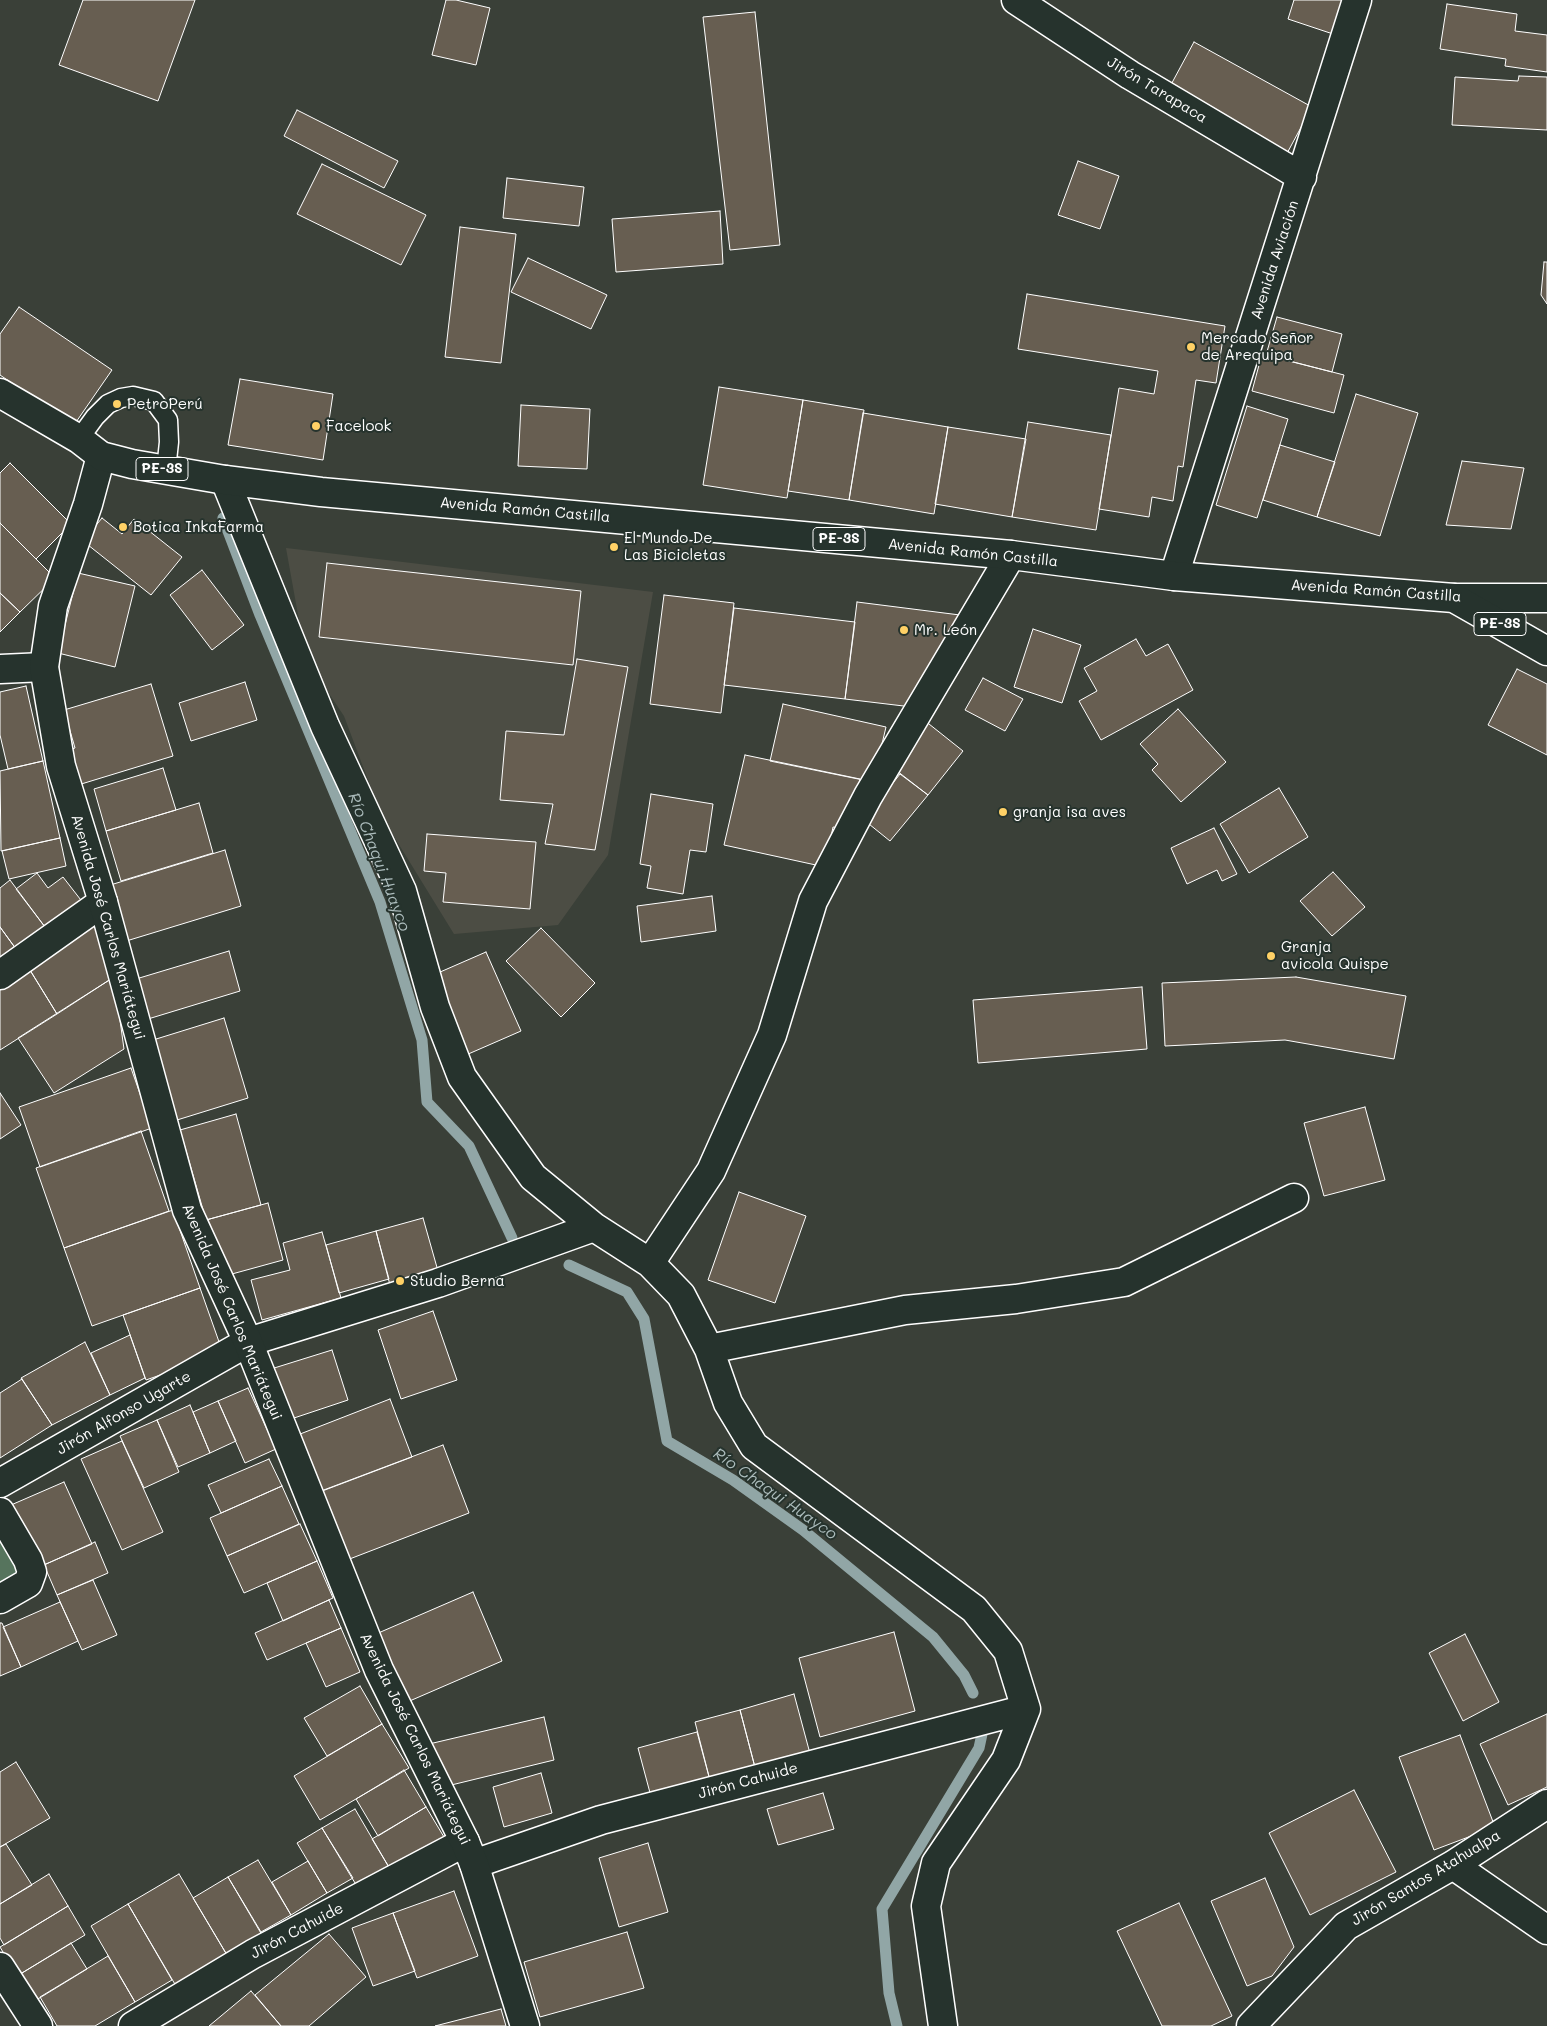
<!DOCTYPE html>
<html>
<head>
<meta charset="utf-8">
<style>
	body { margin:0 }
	canvas { display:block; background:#3a4038 }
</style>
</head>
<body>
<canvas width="1547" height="2026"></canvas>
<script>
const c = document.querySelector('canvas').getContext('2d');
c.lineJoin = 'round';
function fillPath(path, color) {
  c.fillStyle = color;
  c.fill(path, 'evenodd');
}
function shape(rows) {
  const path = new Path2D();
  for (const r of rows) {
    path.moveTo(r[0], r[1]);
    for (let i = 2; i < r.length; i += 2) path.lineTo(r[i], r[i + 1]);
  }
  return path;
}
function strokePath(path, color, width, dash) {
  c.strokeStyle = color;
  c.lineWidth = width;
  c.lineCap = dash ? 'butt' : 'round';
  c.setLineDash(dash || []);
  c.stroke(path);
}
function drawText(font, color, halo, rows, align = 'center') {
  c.font = font + ' Mali,sans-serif';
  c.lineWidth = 4;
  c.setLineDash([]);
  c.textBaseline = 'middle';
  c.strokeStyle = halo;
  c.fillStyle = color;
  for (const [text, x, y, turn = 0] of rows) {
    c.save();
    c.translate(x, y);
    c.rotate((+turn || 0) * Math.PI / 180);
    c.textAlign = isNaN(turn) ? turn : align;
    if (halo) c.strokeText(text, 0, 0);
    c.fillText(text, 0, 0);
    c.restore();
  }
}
fillPath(shape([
	[286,548,653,592,608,855,558,925,454,934,382,817,344,716,306,659]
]), '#4c4d44');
fillPath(shape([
	[0,1541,22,1580,0,1592]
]), '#56745d');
strokePath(shape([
	[223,518,260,615,380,902,422,1040,427,1102,469,1146,512,1238],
	[569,1265,627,1292,644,1319,667,1441,733,1480,803,1530,933,1637,964,1675,973,1693],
	[897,2026,889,1993,882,1909,979,1748,982,1734]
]), '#91a6a6', 11);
const building = shape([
	[83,0,195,0,158,101,59,65,83,0],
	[446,0,456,0,490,8,476,65,432,55,446,0],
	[1294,0,1348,0,1336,35,1288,19,1294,0],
	[1447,4,1517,14,1515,31,1547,35,1547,72,1505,66,1506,59,1440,49,1447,4],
	[755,12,780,245,730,250,703,17,755,12],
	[1194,42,1312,107,1285,157,1167,92,1194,42],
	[1519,76,1547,77,1547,130,1452,125,1455,77,1518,81,1519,76],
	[297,110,398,161,384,188,284,136,297,110],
	[1078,161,1119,176,1100,229,1058,215,1078,161],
	[322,164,426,215,401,265,297,214,322,164],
	[507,178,584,187,579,226,503,218,507,178],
	[720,211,723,264,616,272,612,219,720,211],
	[460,227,516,234,501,363,445,357,460,227],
	[528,258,607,295,591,329,511,292,528,258],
	[1544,262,1547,262,1547,304,1541,295,1544,262],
	[1027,294,1225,326,1216,383,1196,380,1183,467,1178,466,1173,501,1152,497,1149,517,1099,509,1119,388,1154,394,1158,371,1018,349,1027,294],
	[19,307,112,370,74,425,0,375,0,334,19,307],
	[1277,317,1342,334,1332,372,1266,355,1277,317],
	[1262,354,1344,375,1334,413,1252,391,1262,354],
	[240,379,333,394,323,460,228,445,240,379],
	[719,387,803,400,787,498,703,485,719,387],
	[1356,394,1418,413,1380,536,1317,517,1356,394],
	[803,400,864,410,849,500,788,491,803,400],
	[521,405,590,409,587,469,518,466,521,405],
	[1247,406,1288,419,1257,518,1216,505,1247,406],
	[863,413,948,427,934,514,849,500,863,413],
	[1028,422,1111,435,1096,530,1012,517,1028,422],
	[948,427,1026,439,1012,517,935,504,948,427],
	[1280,445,1335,462,1317,517,1263,500,1280,445],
	[1462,461,1524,468,1511,529,1446,525,1462,461],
	[10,463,71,524,36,559,0,523,0,473,10,463],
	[102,518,122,534,134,519,182,557,151,595,83,541,102,518],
	[0,523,55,578,20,612,0,593,0,523],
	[327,563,581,591,573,665,319,637,327,563],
	[202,570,244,625,212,650,170,595,202,570],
	[78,573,135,586,115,667,58,653,78,573],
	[0,593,20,612,0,632,0,593],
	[664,595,734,603,721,713,650,704,664,595],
	[857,602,960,615,912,707,845,699,857,602],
	[734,608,855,622,845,699,724,685,734,608],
	[1033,629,1081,645,1062,703,1014,687,1033,629],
	[1136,639,1146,656,1168,644,1193,690,1101,740,1079,701,1097,691,1084,668,1136,639],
	[577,659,628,667,595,850,545,844,553,804,500,800,506,731,564,735,577,659],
	[1517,669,1547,684,1547,755,1488,725,1517,669],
	[983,678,1023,699,1005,731,965,710,983,678],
	[245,682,257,720,191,741,179,703,245,682],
	[151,684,173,756,78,785,68,750,75,748,64,710,151,684],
	[26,686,43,761,8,769,0,735,0,692,26,686],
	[783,704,886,727,873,782,770,761,783,704],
	[1178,709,1226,762,1181,802,1152,770,1158,764,1140,744,1178,709],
	[924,720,963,751,928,795,888,764,924,720],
	[745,755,860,779,849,830,833,827,825,867,724,845,745,755],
	[43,761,60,838,1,851,0,771,43,761],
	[163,768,176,810,106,831,94,789,163,768],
	[900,774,928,795,890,841,864,820,900,774],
	[1279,788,1308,837,1249,873,1220,824,1279,788],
	[651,794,713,804,706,852,690,850,683,894,647,888,651,866,640,864,651,794],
	[199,803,213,853,121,881,106,831,199,803],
	[1214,828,1237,874,1222,881,1217,870,1187,884,1171,848,1214,828],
	[427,834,536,842,530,909,443,902,446,873,424,871,427,834],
	[60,838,66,866,9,879,2,851,60,838],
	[225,850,241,906,123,942,107,886,225,850],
	[1333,872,1365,907,1332,936,1300,901,1333,872],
	[37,873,48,888,63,877,84,904,45,927,16,889,37,873],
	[10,880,45,927,16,949,0,927,0,888,10,880],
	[712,896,716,931,641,942,637,906,712,896],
	[101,920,114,977,57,1014,28,967,101,920],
	[0,927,16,949,0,961,0,927],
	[541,928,595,983,561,1017,506,961,541,928],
	[229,951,240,991,148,1019,136,979,229,951],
	[486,952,521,1031,466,1055,431,976,486,952],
	[30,970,57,1014,0,1050,0,990,30,970],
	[114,977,124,1049,54,1093,18,1038,114,977],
	[1296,977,1406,996,1394,1059,1285,1040,1165,1046,1162,983,1296,977],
	[1142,987,1147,1049,978,1063,973,1000,1142,987],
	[224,1018,248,1098,177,1120,153,1040,224,1018],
	[131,1068,152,1128,40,1167,19,1107,131,1068],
	[0,1093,21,1125,0,1139,0,1093],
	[1365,1107,1385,1180,1324,1196,1304,1123,1365,1107],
	[236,1114,261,1205,206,1220,180,1130,236,1114],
	[141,1131,169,1211,64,1248,36,1168,141,1131],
	[739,1192,806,1216,775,1303,708,1280,739,1192],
	[268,1203,283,1260,221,1277,206,1220,268,1203],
	[173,1210,200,1288,92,1326,64,1248,173,1210],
	[423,1218,438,1271,390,1285,376,1231,423,1218],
	[376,1231,389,1279,339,1293,326,1245,376,1231],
	[322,1232,341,1298,262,1320,251,1280,290,1270,283,1243,322,1232],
	[200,1288,223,1353,146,1380,123,1315,200,1288],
	[433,1311,457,1380,401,1399,378,1330,433,1311],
	[130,1335,145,1378,110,1395,91,1353,130,1335],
	[85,1342,110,1395,52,1425,21,1378,85,1342],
	[332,1350,348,1400,288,1420,271,1369,332,1350],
	[22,1379,52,1425,0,1458,0,1393,22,1379],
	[248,1388,276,1449,245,1463,218,1401,248,1388],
	[390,1399,412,1457,317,1493,295,1436,390,1399],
	[218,1401,236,1441,210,1453,193,1412,218,1401],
	[190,1405,210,1453,178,1467,157,1420,190,1405],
	[157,1420,179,1472,144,1488,120,1436,157,1420],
	[122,1441,163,1532,122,1550,81,1459,122,1441],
	[443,1445,469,1513,347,1560,321,1491,443,1445],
	[269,1459,282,1486,221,1513,208,1485,269,1459],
	[64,1482,92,1544,39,1567,11,1505,64,1482],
	[282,1486,299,1524,227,1556,210,1518,282,1486],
	[300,1524,317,1561,244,1593,227,1556,300,1524],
	[95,1542,108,1573,57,1595,44,1565,95,1542],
	[317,1561,333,1598,283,1621,267,1583,317,1561],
	[93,1580,117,1635,82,1650,57,1595,93,1580],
	[473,1592,502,1661,405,1703,376,1634,473,1592],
	[329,1600,341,1628,267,1660,255,1633,329,1600],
	[60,1602,78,1641,21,1667,3,1627,60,1602],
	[0,1623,2,1623,21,1667,0,1676,0,1623],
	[341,1628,360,1672,326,1687,306,1643,341,1628],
	[894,1632,915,1711,820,1737,799,1658,894,1632],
	[1465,1634,1499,1702,1463,1721,1429,1653,1465,1634],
	[360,1686,382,1724,327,1756,304,1718,360,1686],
	[794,1694,812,1761,757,1775,740,1710,794,1694],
	[740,1710,757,1775,712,1788,695,1722,740,1710],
	[1547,1714,1547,1787,1508,1805,1480,1744,1547,1714],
	[544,1717,554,1760,439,1788,429,1744,544,1717],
	[382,1724,409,1768,320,1820,294,1776,382,1724],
	[697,1732,712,1788,653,1804,638,1748,697,1732],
	[1460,1735,1495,1827,1434,1850,1399,1757,1460,1735],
	[16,1762,50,1818,0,1847,0,1772,16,1762],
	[404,1770,426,1807,378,1836,356,1799,404,1770],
	[541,1773,552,1813,504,1827,493,1787,541,1773],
	[1354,1790,1396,1872,1310,1915,1269,1833,1354,1790],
	[823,1793,834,1829,778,1845,767,1809,823,1793],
	[426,1807,444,1837,390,1869,372,1839,426,1807],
	[355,1809,390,1869,358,1888,322,1828,355,1809],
	[322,1828,353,1878,327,1893,297,1843,322,1828],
	[648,1843,668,1912,619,1927,599,1858,648,1843],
	[6,1844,32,1885,0,1904,0,1847,6,1844],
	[258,1860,291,1915,261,1932,228,1877,258,1860],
	[308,1861,327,1893,291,1915,272,1882,308,1861],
	[49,1874,68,1906,4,1945,0,1938,0,1904,49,1874],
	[179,1874,227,1955,176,1986,128,1904,179,1874],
	[228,1877,262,1935,227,1955,193,1898,228,1877],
	[1265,1878,1294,1947,1272,1976,1247,1986,1211,1901,1265,1878],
	[454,1891,478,1956,417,1978,393,1913,454,1891],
	[1179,1903,1232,2016,1211,2026,1162,2026,1117,1931,1179,1903],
	[128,1904,172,1980,135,2002,91,1926,128,1904],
	[68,1906,85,1935,17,1976,0,1947,68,1906],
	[393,1913,415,1971,373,1986,352,1928,393,1913],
	[627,1932,644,1988,540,2017,524,1962,627,1932],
	[329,1934,366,1977,309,2026,281,2026,255,1995,329,1934],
	[71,1943,87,1969,33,2002,17,1976,71,1943],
	[108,1956,135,2002,95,2026,57,2026,40,1997,108,1956],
	[251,1991,281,2026,209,2026,251,1991],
	[501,2009,506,2026,435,2026,501,2009]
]);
fillPath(building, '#675e51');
strokePath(building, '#fff', 1);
const service = shape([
	[79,439,95,417,108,404,121,398,133,396,154,401,168,420,169,442,166,470]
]);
const minor = shape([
	[1016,0,1130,75,1302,177],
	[225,480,325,726,402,891,435,1007,462,1077,533,1177,594,1227,650,1263,681,1295,709,1349,728,1403,754,1446,974,1609,1008,1651,1026,1709,1006,1760,936,1863,926,1906,943,2026],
	[1174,576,1357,0],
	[0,669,44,667],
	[0,975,103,902],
	[650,1263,711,1171,772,1035,813,901,868,796,1011,555],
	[709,1349,905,1310,1016,1299,1124,1282,1294,1198],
	[0,1483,248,1342,438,1283,594,1227],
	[0,1512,28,1560,32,1572,28,1583,0,1599],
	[474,1864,601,1820,1026,1709],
	[1453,1865,1547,1930],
	[0,1967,38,2026],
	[133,2026,253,1954,465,1842],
	[1251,2026,1346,1926,1453,1865,1547,1804]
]);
const tertiary = shape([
	[101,456,88,504,53,606,44,667,61,766,103,902,187,1210,248,1342,379,1670,465,1842,474,1864,525,2026],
	[1454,598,1547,598]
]);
const trunk = shape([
	[0,393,79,439,101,456,132,464,225,480,321,492,1011,555,1174,576,1454,598,1547,651]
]);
strokePath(service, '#fff', 21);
strokePath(minor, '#fff', 31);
strokePath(tertiary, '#fff', 31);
strokePath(trunk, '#fff', 31);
strokePath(service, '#26332d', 18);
strokePath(minor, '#26332d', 28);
strokePath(tertiary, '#26332d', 28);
strokePath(trunk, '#26332d', 28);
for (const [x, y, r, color] of [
	[1191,347,5,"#ffd166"],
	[117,404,5,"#ffd166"],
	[316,426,5,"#ffd166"],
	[123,527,5,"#ffd166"],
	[614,547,5,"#ffd166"],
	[904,630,5,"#ffd166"],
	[1003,812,5,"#ffd166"],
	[1271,956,5,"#ffd166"],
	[400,1281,5,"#ffd166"]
]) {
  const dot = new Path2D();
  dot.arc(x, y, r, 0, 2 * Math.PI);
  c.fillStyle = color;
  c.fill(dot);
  strokePath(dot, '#26332d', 2);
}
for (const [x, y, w] of [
	[162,469,52],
	[839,539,52],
	[1500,624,52]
]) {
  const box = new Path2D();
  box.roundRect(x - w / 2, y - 11.5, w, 23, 4);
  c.fillStyle = '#26332d';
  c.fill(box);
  strokePath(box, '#fff', 1);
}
drawText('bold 14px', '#fff', null, [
	["PE-3S",162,469],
	["PE-3S",839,539],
	["PE-3S",1500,624]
]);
drawText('15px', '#fff', '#26332d', [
	["Jirón Tarapaca",1157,90,31],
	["Avenida Aviación",1275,260,-72],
	["Avenida Ramón Castilla",525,510,5],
	["Avenida Ramón Castilla",973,553,6],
	["Avenida Ramón Castilla",1376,591,4],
	["Avenida José Carlos Mariátegui",108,927,74],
	["Avenida José Carlos Mariátegui",232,1312,67],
	["Jirón Alfonso Ugarte",124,1413,-30],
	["Avenida José Carlos Mariátegui",415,1739,64],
	["Jirón Cahuide",748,1781,-15],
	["Jirón Santos Atahualpa",1426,1878,-31],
	["Jirón Cahuide",297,1931,-28]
]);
drawText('15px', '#fff', '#26332d', [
	["Mercado Señor",1201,338],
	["de Arequipa",1201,355],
	["PetroPerú",127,404],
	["Facelook",326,426],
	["Botica InkaFarma",133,527],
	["El Mundo De",624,538],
	["Las Bicicletas",624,555],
	["Mr. León",914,630],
	["granja isa aves",1013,812],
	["Granja",1281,947],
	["avicola Quispe",1281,964],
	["Studio Berna",410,1281]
], 'left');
drawText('italic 16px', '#acbcbc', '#26332d', [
	["Río Chaqui Huayco",379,862,69],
	["Río Chaqui Huayco",775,1494,35]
]);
</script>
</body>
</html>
